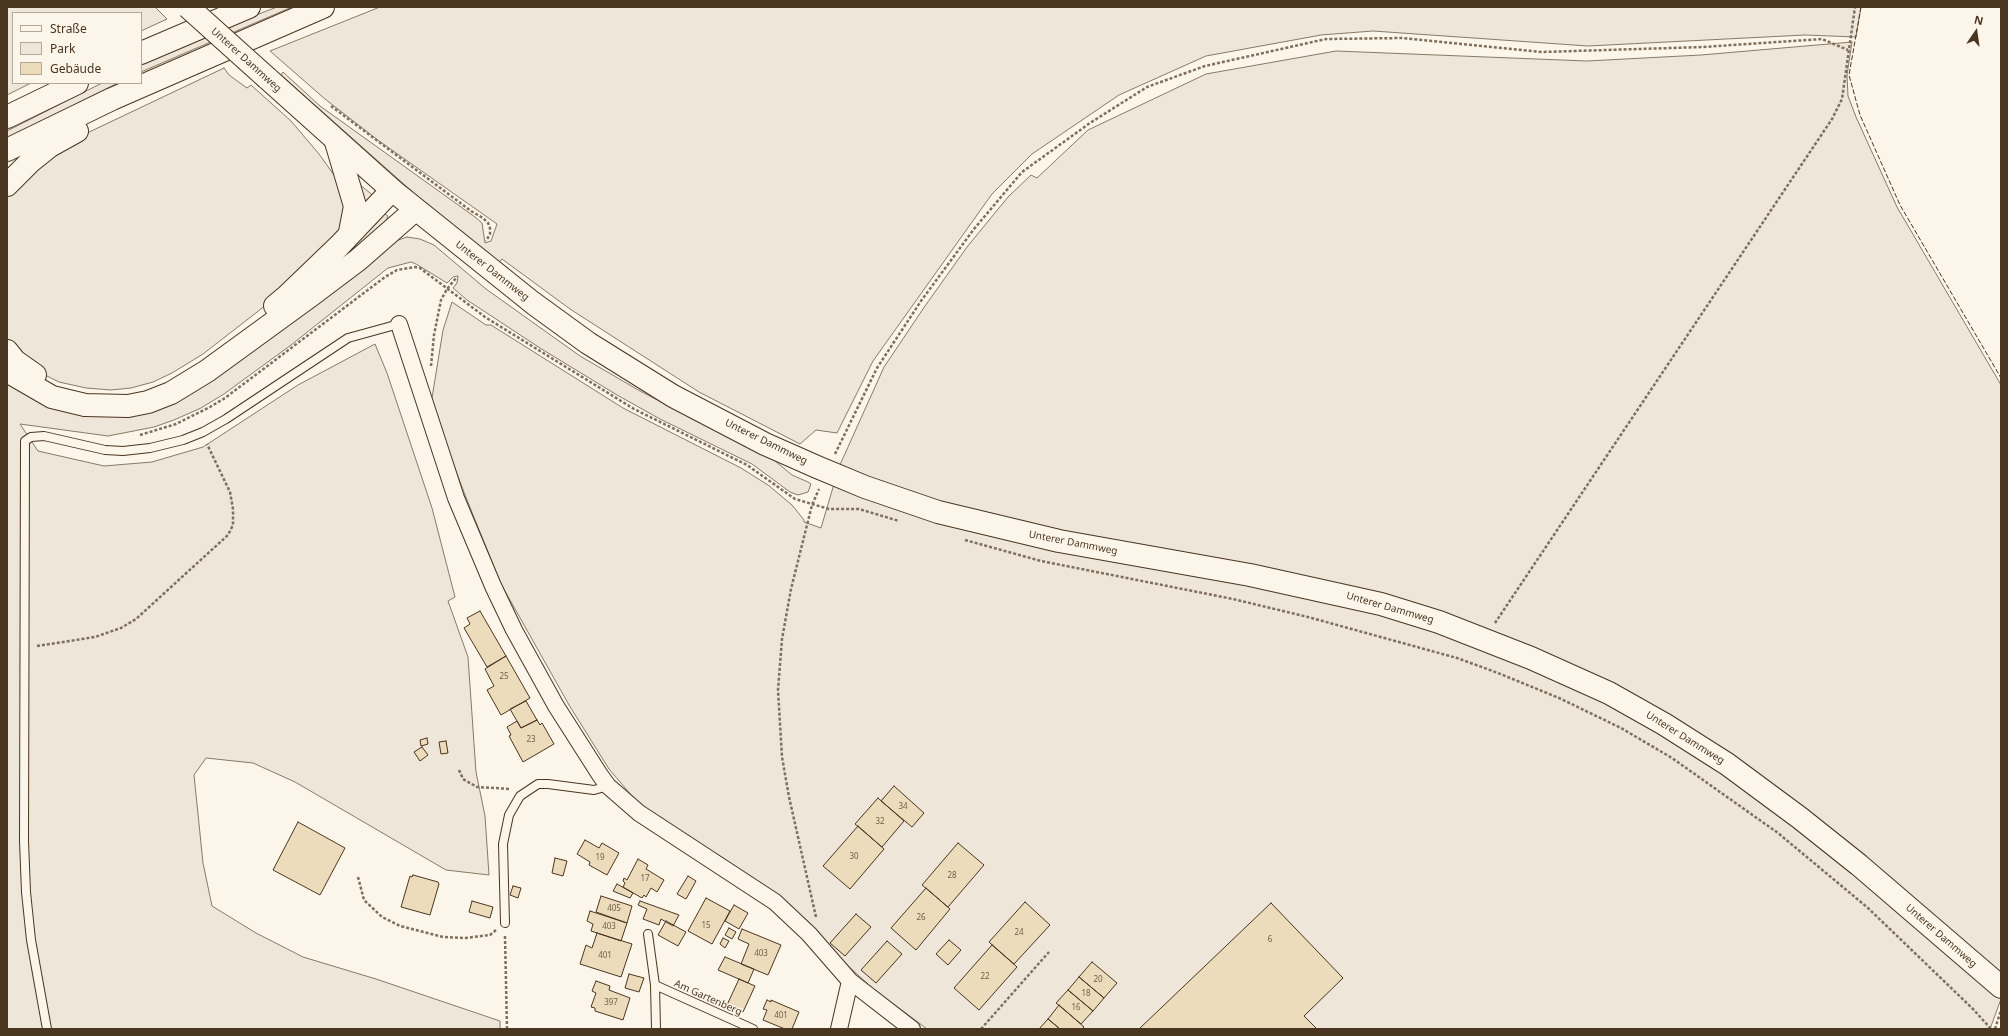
<!DOCTYPE html>
<html>
<head>
<meta charset="utf-8">
<style>
	body { margin:0 }
	#map { position:relative; width:2008px; height:1036px; overflow:hidden; background:#fbf6e9; font-family:"Noto Sans",sans-serif }
	canvas { display:block }
	.frame { position:absolute; inset:0; border:8px solid #4a3520; pointer-events:none }
	.legend { position:absolute; left:12px; top:12px; width:130px; height:72px; box-sizing:border-box; background:#fbf6e9; border:1px solid #b4a999; margin:0; padding:5px 7px; list-style:none; font-size:12px; color:#4a3520 }
	.legend li { display:flex; align-items:center; gap:8px; height:20px }
	.legend b { width:20px; border:1px solid #b4a999 }
	.north { position:absolute; left:1956px; top:12px; width:40px; height:40px; -webkit-text-stroke:3px #fbf6e9; paint-order:stroke; rotate:13deg; font-size:11px; font-weight:700; line-height:16px; text-align:center; color:#4a3520 }
	.north::after { content:''; display:block; margin:auto; width:14px; height:18px; background:#4a3520; clip-path:polygon(50% 0,100% 100%,50% 72%,0 100%) }
</style>
</head>
<body>
<div id="map">
<canvas width="2008" height="1036"></canvas>
<div class="frame"></div>
<ul class="legend">
<li><b style="height:5px;background:#fbf6e9"></b>Straße</li>
<li><b style="height:11px;background:#ede6d9"></b>Park</li>
<li><b style="height:11px;background:#ecdcbc"></b>Gebäude</li>
</ul>
<div class="north">N</div>
</div>
<script>
const c = document.querySelector('canvas').getContext('2d');
c.lineJoin = 'round';
function fillPath(path, color) {
  c.fillStyle = color;
  c.fill(path, 'evenodd');
}
function shape(rows) {
  const path = new Path2D();
  for (const r of rows) {
    path.moveTo(r[0], r[1]);
    for (let i = 2; i < r.length; i += 2) path.lineTo(r[i], r[i + 1]);
  }
  return path;
}
function strokePath(path, color, width, dash) {
  c.strokeStyle = color;
  c.lineWidth = width;
  c.lineCap = dash ? 'butt' : 'round';
  c.setLineDash(dash || []);
  c.stroke(path);
}
function drawText(font, color, halo, rows, align = 'center') {
  c.font = font + ' "Noto Sans",sans-serif';
  c.lineWidth = 3;
  c.setLineDash([]);
  c.textBaseline = 'middle';
  c.strokeStyle = halo;
  c.fillStyle = color;
  for (const [text, x, y, turn = 0] of rows) {
    c.save();
    c.translate(x, y);
    c.rotate((+turn || 0) * Math.PI / 180);
    c.textAlign = isNaN(turn) ? turn : align;
    if (halo) c.strokeText(text, 0, 0);
    c.fillText(text, 0, 0);
    c.restore();
  }
}
const green = shape([
	[7,7,155,7,167,19,141,31,141,13,13,13,13,83,31,83,7,95,7,7],
	[277,7,292,7,141,72,141,65,238,22,277,7],
	[380,7,1861,7,1856,37,1805,35,1588,46,1373,31,1321,35,1206,56,1119,95,1032,154,992,194,873,361,837,433,816,430,800,444,699,392,570,309,502,259,499,263,424,202,281,75,283,72,320,106,475,217,482,223,485,243,491,241,497,224,379,141,325,99,270,51,380,7],
	[1852,42,1847,75,1848,96,1856,117,1897,207,2001,385,2001,999,1990,1029,927,1029,871,987,845,963,645,808,632,796,609,769,569,705,501,584,465,495,431,404,443,330,452,302,486,325,491,325,623,408,741,468,768,485,792,505,804,520,804,522,821,528,839,467,884,367,925,306,967,247,1008,197,1031,175,1037,178,1088,130,1206,74,1336,51,1587,61,1701,55,1852,42],
	[224,68,229,75,247,88,251,85,291,121,319,154,334,175,346,198,344,227,279,295,203,354,172,373,153,382,131,388,111,390,86,388,59,382,45,375,7,341,7,197,41,164,85,134,224,68],
	[102,83,118,83,7,138,7,131,102,83],
	[359,184,375,197,363,210,359,184],
	[385,214,388,216,384,225,376,234,349,251,385,214],
	[407,237,420,239,434,245,486,289,580,356,640,391,774,460,792,475,808,482,811,484,808,492,798,495,790,492,752,464,660,419,617,395,540,348,467,300,453,288,457,283,458,276,453,277,447,283,416,264,411,262,388,268,291,345,224,394,201,408,174,420,154,427,108,436,20,424,38,451,104,466,152,462,203,447,298,385,375,344,387,373,432,508,455,597,448,601,468,657,476,772,485,816,489,875,446,870,295,782,253,763,206,758,194,775,203,863,212,906,256,933,303,957,376,979,500,1021,500,1029,7,1029,7,378,128,412,390,243,407,237]
]);
fillPath(green, '#ede6d9');
strokePath(green, '#887966', 1);
const building = shape([
	[480,611,506,656,487,667,464,628,470,624,467,618,480,611],
	[506,656,530,698,501,715,487,690,494,686,485,669,506,656],
	[526,701,537,720,521,728,510,709,526,701],
	[537,720,540,725,542,723,554,744,523,762,509,736,511,735,507,727,517,721,521,728,537,720],
	[427,738,428,744,421,746,420,740,427,738],
	[446,741,448,753,441,754,439,742,446,741],
	[422,747,428,755,420,761,414,752,422,747],
	[894,786,924,813,912,827,881,801,894,786],
	[878,798,904,821,882,847,855,824,878,798],
	[298,822,345,848,320,895,273,870,298,822],
	[858,826,884,849,850,889,823,866,858,826],
	[585,840,599,848,602,843,619,853,607,875,589,865,590,862,577,854,585,840],
	[958,843,984,865,948,907,922,885,958,843],
	[555,858,567,861,563,876,552,873,555,858],
	[638,859,648,865,646,869,664,880,657,892,651,888,646,897,644,895,642,898,623,887,625,883,623,881,624,878,627,880,638,859],
	[413,875,438,882,439,884,430,915,401,907,410,876,412,877,413,875],
	[688,876,696,881,686,899,677,894,688,876],
	[617,884,633,893,630,898,613,891,617,884],
	[513,886,521,888,518,898,510,895,513,886],
	[926,888,950,909,916,950,891,928,926,888],
	[601,896,632,906,627,923,596,912,601,896],
	[706,898,730,911,712,944,688,931,706,898],
	[472,901,493,907,490,918,469,912,472,901],
	[640,901,679,915,673,926,661,919,659,925,643,919,647,909,638,905,640,901],
	[1025,902,1050,925,1014,964,989,942,1025,902],
	[1271,903,1343,978,1304,1016,1317,1029,1139,1029,1271,903],
	[734,905,748,913,739,929,725,921,734,905],
	[590,911,627,923,621,941,591,931,593,924,587,921,590,911],
	[856,914,871,927,845,956,830,943,856,914],
	[666,921,686,932,678,946,658,935,666,921],
	[729,928,736,932,732,939,725,935,729,928],
	[742,929,781,945,768,975,741,964,749,944,738,939,742,929],
	[597,933,632,944,621,977,580,964,586,945,592,948,597,933],
	[723,938,729,941,725,948,720,944,723,938],
	[949,940,961,950,948,965,936,954,949,940],
	[887,941,902,954,876,983,861,970,887,941],
	[992,945,1017,967,979,1010,954,988,992,945],
	[725,957,754,969,748,983,718,970,725,957],
	[1092,962,1117,983,1104,998,1079,977,1092,962],
	[629,974,644,978,639,992,625,988,629,974],
	[1079,977,1104,998,1093,1011,1068,990,1079,977],
	[739,979,755,986,743,1012,727,1005,739,979],
	[596,981,610,986,609,990,630,998,623,1020,595,1011,595,1008,591,1007,596,993,592,991,596,981],
	[1068,990,1093,1011,1081,1024,1056,1003,1068,990],
	[767,1000,771,1002,771,1000,799,1012,792,1029,785,1029,763,1020,767,1010,763,1009,767,1000],
	[1059,1005,1084,1027,1082,1029,1060,1029,1048,1019,1059,1005],
	[1048,1019,1060,1029,1039,1029,1048,1019]
]);
fillPath(building, '#ecdcbc');
strokePath(building, '#4a3520', 1);
const service = shape([
	[505,923,503,844,509,815,520,796,538,784,548,784,594,790,608,786],
	[648,934,655,985,656,1029],
	[655,985,753,1029],
	[47,1029,31,940,26,892,24,841,25,441,31,437,44,436,105,450,123,451,150,448,183,440,203,432,226,419,348,338,399,324]
]);
const minor = shape([
	[399,324,456,498,493,586,514,630,556,706,600,775,608,786,639,813,775,902,809,934,850,981,912,1029],
	[839,1029,850,981]
]);
const secondary = shape([
	[267,78,392,190,533,303,588,343,673,396,765,444,817,467,865,487,938,512,1059,541,1250,575,1381,604,1439,622,1531,658,1609,693,1664,724,1727,764,1800,818,1859,865,2001,987]
]);
const trunk = shape([
	[141,53,249,7],
	[7,117,77,83],
	[336,142,355,206,350,232],
	[7,150,112,99,323,7],
	[7,185,30,162,50,146,77,131],
	[275,306,287,296,339,246,392,190],
	[7,351,15,361,35,375],
	[7,371,52,397,85,405,128,406,148,402,171,393,207,371,310,296,358,260,415,210]
]);
strokePath(service, '#4a3520', 10);
strokePath(minor, '#4a3520', 18);
strokePath(secondary, '#4a3520', 24);
strokePath(trunk, '#4a3520', 24);
strokePath(shape([
	[331,106,471,211,483,218,488,223,490,228,490,234,486,241],
	[431,366,434,335,441,300,447,289,456,278],
	[140,435,176,424,210,407,225,398,385,277,397,270,415,267,420,268,485,317,634,409,747,465,795,499,829,509,859,509,899,521],
	[835,454,877,368,921,301,974,229,1022,172,1090,123,1147,87,1205,66,1326,39,1403,38,1542,52,1703,47,1822,39,1848,50],
	[965,540,1041,561,1233,599,1308,617,1457,658,1498,673,1559,698,1621,728,1672,758,1778,833,1868,908,1973,1009,1991,1029],
	[1495,623,1832,119,1842,99,1855,7],
	[37,646,95,637,121,628,136,619,228,535,233,525,233,509,230,492,207,444],
	[459,770,463,779,477,787,511,789],
	[358,877,364,900,382,917,400,926,443,937,465,938,490,935,496,930],
	[816,917,789,797,782,757,778,690,782,639,791,589,812,505,819,489],
	[505,936,507,1029],
	[981,1029,1049,952],
	[1995,1029,2001,1010]
]), '#7f6f5c', 2.5, [3, 2]);
strokePath(service, '#fbf6e9', 8);
strokePath(minor, '#fbf6e9', 16);
strokePath(secondary, '#fbf6e9', 22);
strokePath(trunk, '#fbf6e9', 22);
const secondaryBridge = shape([
	[188,7,267,78]
]);
strokePath(secondaryBridge, '#4a3520', 24, []);
strokePath(secondaryBridge, '#fbf6e9', 22);
strokePath(shape([
	[1861,7,1849,75,1860,115,1900,205,2001,378]
]), '#4a3520', 1, [5, 2]);
drawText('8px', '#725f47', null, [
	["25",504,677],
	["23",531,740],
	["34",903,807],
	["32",880,822],
	["30",854,857],
	["19",600,858],
	["28",952,876],
	["17",645,879],
	["405",614,909],
	["26",921,918],
	["15",706,926],
	["403",609,927],
	["24",1019,933],
	["6",1270,940],
	["403",761,954],
	["401",605,956],
	["22",985,977],
	["20",1098,980],
	["18",1086,994],
	["397",611,1003],
	["16",1076,1008],
	["401",781,1016]
]);
drawText('10px', '#4a3520', '#fbf6e9', [
	["Unterer Dammweg",246,60,42],
	["Unterer Dammweg",492,271,38],
	["Unterer Dammweg",766,442,26],
	["Unterer Dammweg",1073,543,11],
	["Unterer Dammweg",1390,608,16],
	["Unterer Dammweg",1685,738,32],
	["Unterer Dammweg",1941,936,41],
	["Am Gartenberg",708,998,24]
]);
</script>
</body>
</html>
